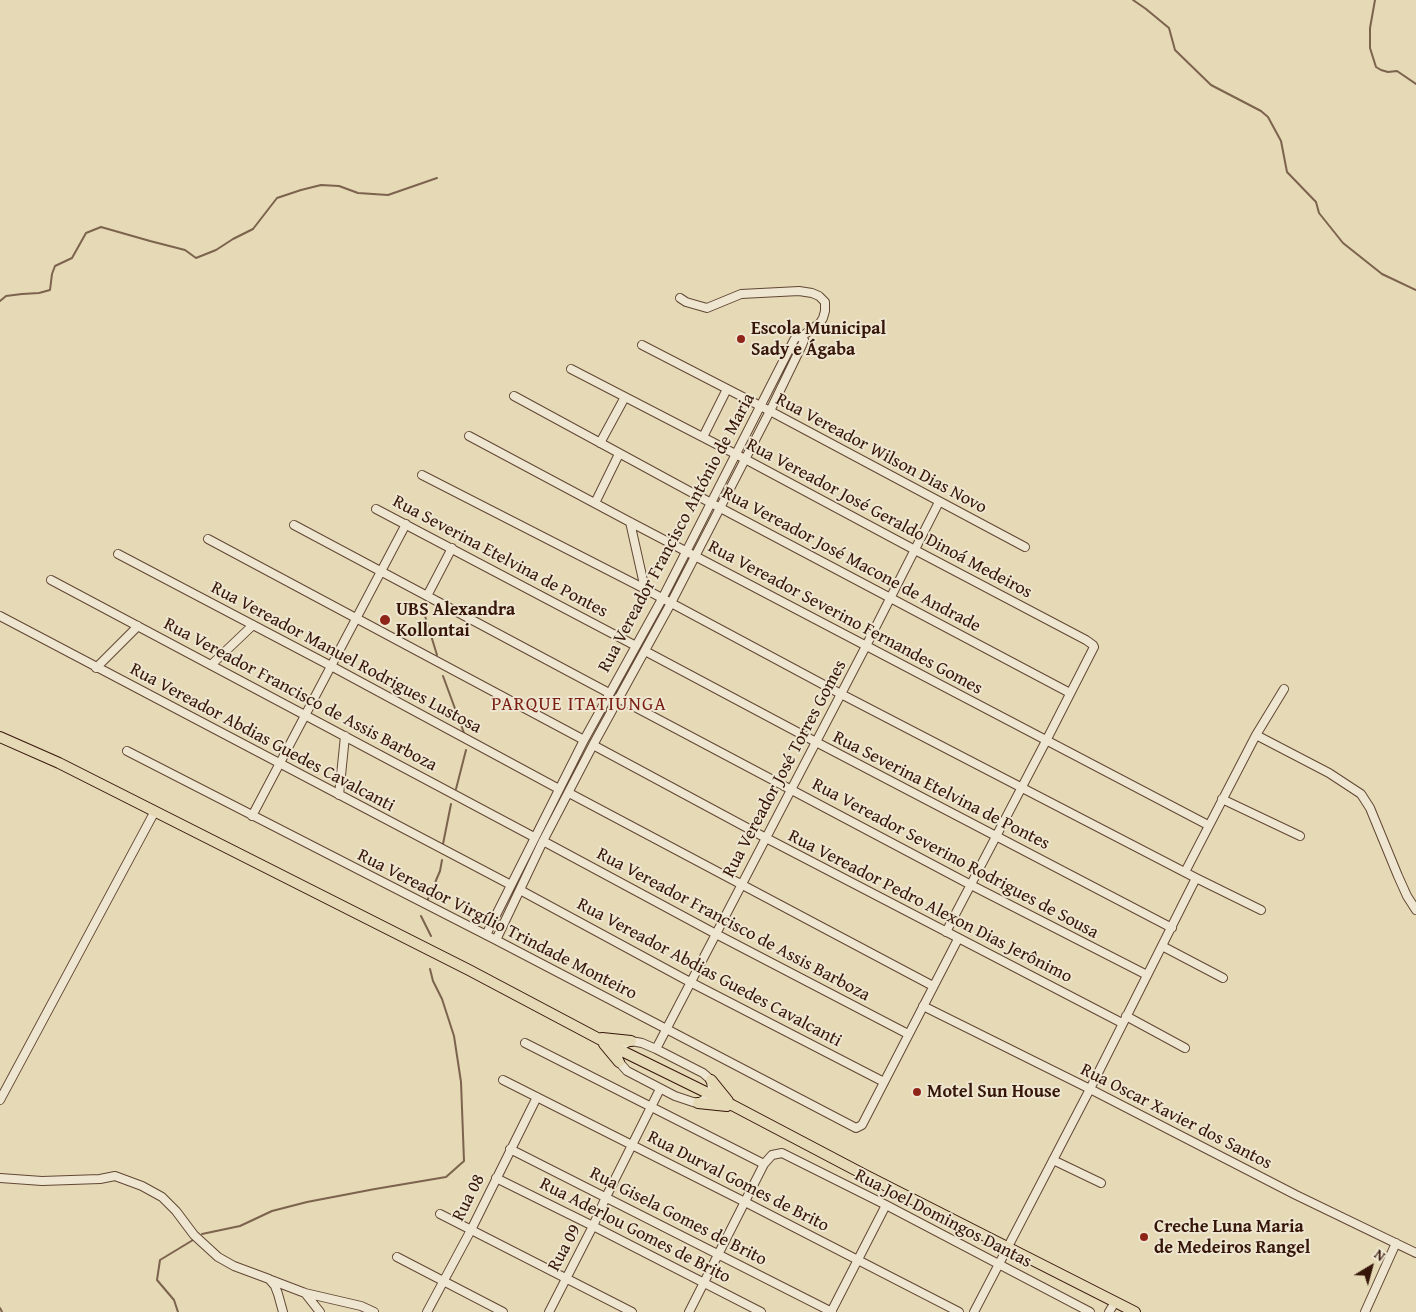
<!DOCTYPE html>
<html>
<head>
<meta charset="utf-8">
<style>
	body { margin:0 }
	#map { position:relative; width:1416px; height:1312px; overflow:hidden; background:#e5d9b6; font-family:"Gentium Book Plus",serif }
	canvas { display:block }
	.north { position:absolute; left:1346px; top:1242px; width:50px; height:50px; -webkit-text-stroke:4px #eee6d0; paint-order:stroke; rotate:37deg; font-size:14px; font-weight:700; line-height:20px; text-align:center; color:#361609 }
	.north::after { content:''; display:block; margin:auto; width:18px; height:22px; background:#361609; clip-path:polygon(50% 0,100% 100%,50% 72%,0 100%) }
</style>
</head>
<body>
<div id="map">
<canvas width="1416" height="1312"></canvas>
<div class="north">N</div>
</div>
<script>
const c = document.querySelector('canvas').getContext('2d');
c.lineJoin = 'round';
function shape(rows) {
  const path = new Path2D();
  for (const r of rows) {
    path.moveTo(r[0], r[1]);
    for (let i = 2; i < r.length; i += 2) path.lineTo(r[i], r[i + 1]);
  }
  return path;
}
function strokePath(path, color, width, dash) {
  c.strokeStyle = color;
  c.lineWidth = width;
  c.lineCap = dash ? 'butt' : 'round';
  c.setLineDash(dash || []);
  c.stroke(path);
}
function drawText(font, color, halo, rows, align = 'center') {
  c.font = font + ' "Gentium Book Plus",serif';
  c.lineWidth = 4;
  c.setLineDash([]);
  c.textBaseline = 'middle';
  c.strokeStyle = halo;
  c.fillStyle = color;
  for (const [text, x, y, turn = 0] of rows) {
    c.save();
    c.translate(x, y);
    c.rotate((+turn || 0) * Math.PI / 180);
    c.textAlign = isNaN(turn) ? turn : align;
    if (halo) c.strokeText(text, 0, 0);
    c.fillText(text, 0, 0);
    c.restore();
  }
}
strokePath(shape([
	[1133,0,1146,9,1169,28,1175,50,1211,85,1261,111,1268,117,1281,141,1287,172,1316,202,1319,213,1343,243,1382,274,1416,290],
	[1375,0,1370,28,1370,48,1376,67,1381,70,1388,72,1397,71,1416,84],
	[0,301,6,296,22,294,39,293,50,290,52,274,55,266,72,258,86,233,101,227,150,241,185,250,196,258,216,250,233,239,253,229,277,198,301,190,321,185,339,186,358,193,388,195,437,178],
	[421,603,437,655],
	[443,676,464,733],
	[456,789,466,750],
	[443,844,451,804],
	[428,899,440,871,442,860],
	[421,916,431,936],
	[202,1234,240,1226,272,1211,307,1202,375,1189,446,1177,464,1161,461,1082,454,1036,442,999,433,981,430,969],
	[0,1308,2,1312],
	[178,1312,174,1300,157,1280,160,1260,193,1240]
]), '#7c634d', 2);
const minor = shape([
	[642,345,770,411,1025,547],
	[571,369,745,459,915,550,1086,640,1093,645,1094,647,1046,741,946,932],
	[514,396,711,503,1070,693],
	[469,436,630,522,1208,825],
	[703,437,727,389],
	[600,443,625,397],
	[422,475,645,589,841,694,1196,878,1261,910],
	[595,503,619,454],
	[376,509,636,646],
	[630,522,645,589],
	[294,525,609,693],
	[208,539,584,740],
	[118,554,331,666,559,789],
	[51,580,534,837],
	[427,596,452,548],
	[0,616,511,885],
	[645,651,816,742,1172,928],
	[211,665,253,625],
	[96,668,138,626],
	[618,698,971,885,1147,975],
	[1256,735,1329,773,1361,794,1370,808,1398,876,1407,896,1416,910],
	[593,745,766,838,1122,1023],
	[127,751,496,940,856,1128,862,1125,958,939],
	[569,793,933,986],
	[339,795,345,736],
	[1222,799,1300,836],
	[252,816,406,524],
	[543,841,716,934,908,1034],
	[1185,872,1256,735,1284,689],
	[520,890,690,982,884,1082],
	[486,935,584,740,662,599,794,340,796,337,801,337,820,323,823,318,825,311,825,302,819,296,812,293,799,291,741,294,707,308,686,302,680,298],
	[496,940,543,841,593,745,671,603,770,411,802,345,804,340,801,337],
	[1162,946,1223,978],
	[923,1006,1090,1089,1296,1195,1416,1253],
	[1126,1016,1185,1048],
	[631,1041,642,1043,656,1049,703,1073,711,1080,712,1090,710,1094,707,1098,698,1103,693,1102,675,1096,627,1071,619,1062,618,1056,623,1045,631,1041],
	[525,1043,764,1164],
	[656,1049,866,646,939,502],
	[503,1080,745,1202,959,1312],
	[0,1100,155,811],
	[510,1149,832,1312],
	[1053,1160,1101,1183],
	[0,1178,42,1181,100,1179,115,1176,142,1186,162,1197,176,1211,194,1235,218,1257,234,1266,269,1279,275,1286,278,1294,283,1312],
	[496,1178,593,1226,761,1312],
	[440,1214,632,1312],
	[397,1257,503,1312],
	[271,1280,305,1293,361,1306,374,1312],
	[305,1293,320,1312],
	[427,1312,471,1230,537,1097],
	[549,1312,593,1226,606,1197,660,1089],
	[689,1312,764,1164,772,1155,782,1153,886,1205,1090,1312],
	[831,1312,886,1205],
	[974,1312,1090,1089,1196,878],
	[1109,1312,1115,1302],
	[1365,1312,1396,1243]
]);
const major = shape([
	[0,737,59,763,469,970,620,1050,732,1105,865,1175,1135,1312],
	[602,1038,631,1041],
	[604,1044,619,1062],
	[711,1080,728,1101],
	[698,1103,727,1106]
]);
strokePath(minor, '#624734', 10);
strokePath(major, '#361609', 12);
strokePath(minor, '#eee6d0', 8);
strokePath(major, '#e5d9b6', 10);
for (const [x, y, r, color] of [
	[741,339,5,"#8f2418"],
	[385,620,6,"#8f2418"],
	[917,1092,5,"#8f2418"],
	[1144,1237,5,"#8f2418"]
]) {
  const dot = new Path2D();
  dot.arc(x, y, r, 0, 2 * Math.PI);
  c.fillStyle = color;
  c.fill(dot);
  strokePath(dot, '#eee6d0', 2);
}
drawText('bold 18px', '#361609', '#eee6d0', [
	["Escola Municipal",751,329],
	["Sady e Ágaba",751,350],
	["UBS Alexandra",396,610],
	["Kollontai",396,631],
	["Motel Sun House",927,1092],
	["Creche Luna Maria",1154,1227],
	["de Medeiros Rangel",1154,1248]
], 'left');
drawText('18px', '#361609', '#eee6d0', [
	["Rua Vereador Wilson Dias Novo",881,454,28],
	["Rua Vereador José Geraldo Dinoá Medeiros",889,519,28],
	["Rua Vereador Francisco António de Maria",677,533,-62],
	["Rua Severina Etelvina de Pontes",500,557,28],
	["Rua Vereador José Macone de Andrade",851,560,28],
	["Rua Vereador Severino Fernandes Gomes",845,618,28],
	["Rua Vereador Manuel Rodrigues Lustosa",346,658,28],
	["Rua Vereador Francisco de Assis Barboza",300,695,28],
	["Rua Vereador Abdias Guedes Cavalcanti",262,738,28],
	["Rua Vereador José Torres Gomes",785,769,-62],
	["Rua Severina Etelvina de Pontes",941,791,27],
	["Rua Vereador Severino Rodrigues de Sousa",955,859,28],
	["Rua Vereador Pedro Alexon Dias Jerônimo",930,907,27],
	["Rua Vereador Virgílio Trindade Monteiro",497,925,27],
	["Rua Vereador Francisco de Assis Barboza",733,925,28],
	["Rua Vereador Abdias Guedes Cavalcanti",709,973,28],
	["Rua Oscar Xavier dos Santos",1176,1117,27],
	["Rua Durval Gomes de Brito",738,1182,27],
	["Rua 08",469,1198,-63],
	["Rua Gisela Gomes de Brito",678,1217,27],
	["Rua Joel Domingos Dantas",943,1219,27],
	["Rua Aderlou Gomes de Brito",635,1231,27],
	["Rua 09",565,1248,-62]
]);
c.letterSpacing = '1px';
drawText('19px', '#7a1f14', '#eee6d0', [
	["PARQUE ITATIUNGA",579,705]
]);
c.letterSpacing = '0px';
</script>
</body>
</html>
